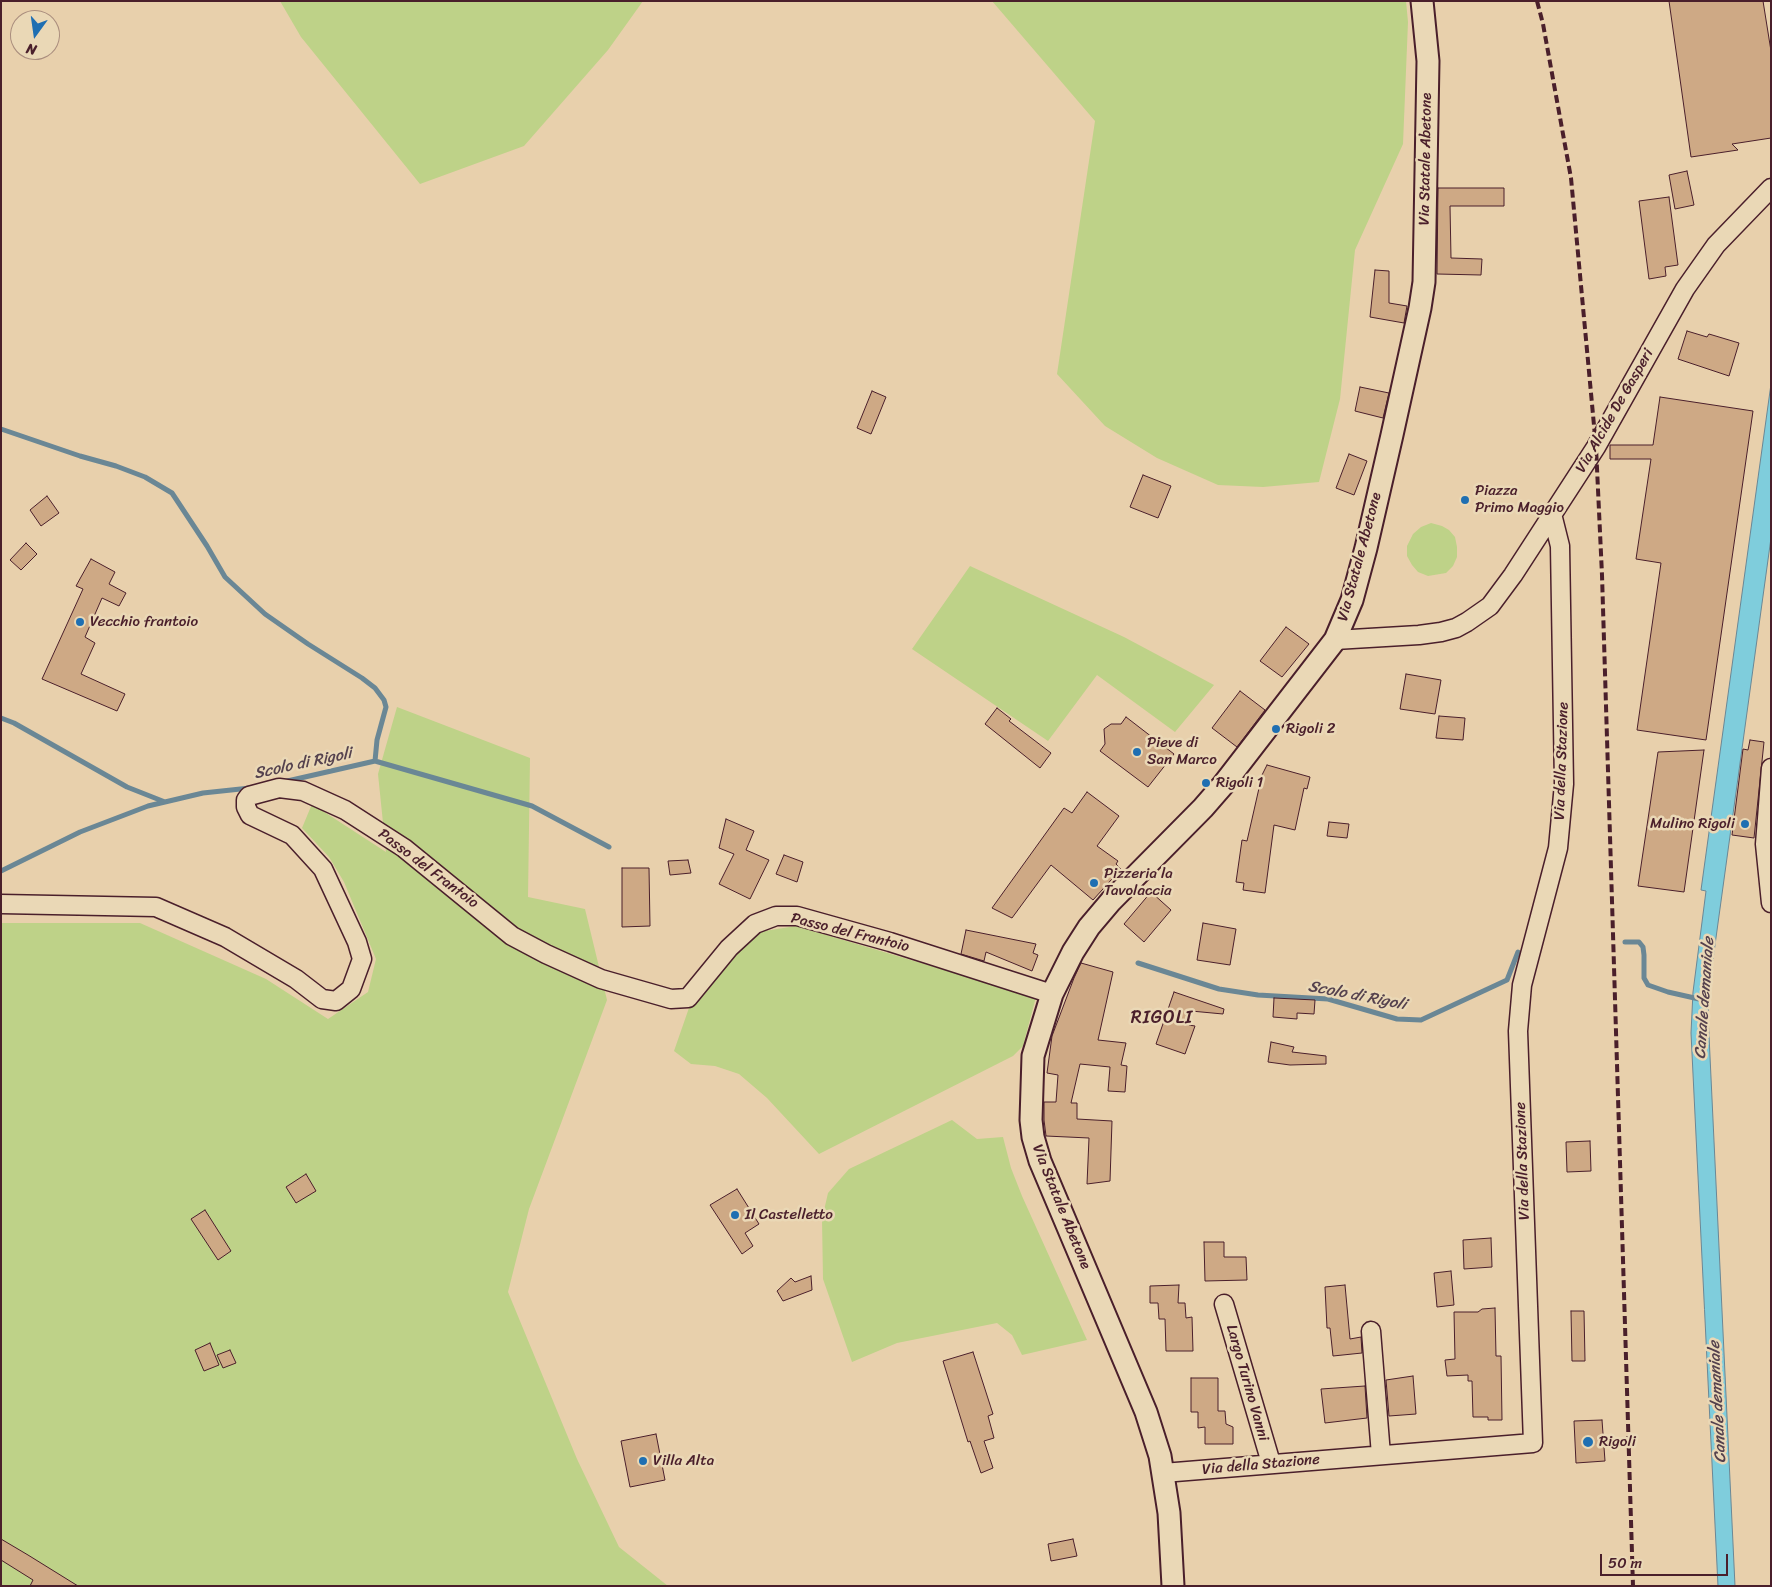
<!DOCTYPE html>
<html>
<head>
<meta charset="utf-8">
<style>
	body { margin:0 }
	#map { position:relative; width:1772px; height:1587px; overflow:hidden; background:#e8d0ac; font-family:Sriracha,sans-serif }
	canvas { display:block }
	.frame { position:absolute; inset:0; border:2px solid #4a1f2b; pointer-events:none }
	.north { position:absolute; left:10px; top:10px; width:50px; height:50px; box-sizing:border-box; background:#ead8b6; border:1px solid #aa8e7e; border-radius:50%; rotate:194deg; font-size:14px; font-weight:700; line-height:20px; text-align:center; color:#4a1f2b }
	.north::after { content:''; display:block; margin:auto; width:18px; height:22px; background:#1f6fb2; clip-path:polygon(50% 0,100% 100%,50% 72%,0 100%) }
	.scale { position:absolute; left:1600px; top:1554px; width:128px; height:22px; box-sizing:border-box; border:2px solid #4a1f2b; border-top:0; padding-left:6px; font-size:15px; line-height:18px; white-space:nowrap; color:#4a1f2b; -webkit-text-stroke:4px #ead8b6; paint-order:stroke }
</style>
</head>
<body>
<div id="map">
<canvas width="1772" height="1587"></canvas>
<div class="frame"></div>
<div class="north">N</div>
<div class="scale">50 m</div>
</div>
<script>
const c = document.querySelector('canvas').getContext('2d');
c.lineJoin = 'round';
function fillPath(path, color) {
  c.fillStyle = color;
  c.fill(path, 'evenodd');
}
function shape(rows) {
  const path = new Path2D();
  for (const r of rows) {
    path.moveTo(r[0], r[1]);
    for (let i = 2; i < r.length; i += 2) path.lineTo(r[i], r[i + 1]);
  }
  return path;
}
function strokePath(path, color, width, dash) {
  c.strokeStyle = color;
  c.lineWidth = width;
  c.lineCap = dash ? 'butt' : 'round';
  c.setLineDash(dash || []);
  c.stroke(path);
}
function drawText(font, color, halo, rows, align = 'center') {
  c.font = font + ' Sriracha,sans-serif';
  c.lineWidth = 5;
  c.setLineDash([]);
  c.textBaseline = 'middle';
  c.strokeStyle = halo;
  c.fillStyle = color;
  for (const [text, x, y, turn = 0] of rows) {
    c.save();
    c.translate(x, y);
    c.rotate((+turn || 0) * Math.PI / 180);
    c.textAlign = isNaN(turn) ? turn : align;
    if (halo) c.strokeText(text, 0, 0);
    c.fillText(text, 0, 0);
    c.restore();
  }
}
fillPath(shape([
	[280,1,643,1,608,50,524,146,420,184,301,37],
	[992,1,1406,1,1408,22,1403,144,1355,250,1340,399,1319,482,1263,487,1218,485,1157,458,1105,426,1057,374,1095,121],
	[1431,523,1442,526,1449,530,1455,537,1457,547,1457,557,1453,566,1446,573,1428,576,1418,572,1412,565,1407,556,1407,546,1413,534,1421,527],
	[970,566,1124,637,1214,685,1175,732,1097,675,1048,741,912,649],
	[397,707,530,758,528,897,585,909,607,1000,529,1209,508,1292,577,1459,619,1547,668,1586,1,1586,1,923,140,923,266,979,328,1019,368,992,376,959,344,882,329,857,302,828,312,804,386,852,378,774],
	[796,926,1036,997,1023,1046,1013,1056,819,1154,767,1098,739,1074,715,1066,691,1064,674,1051,690,1005,707,991,752,933],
	[952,1120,977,1139,1003,1137,1011,1168,1022,1196,1087,1340,1022,1355,1012,1335,997,1323,897,1343,852,1362,823,1279,822,1219,828,1193,849,1169]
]), '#bed288');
const water = shape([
	[1771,384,1771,538,1711,974,1708,1014,1735,1586,1718,1586,1691,1033,1693,992,1706,891,1701,890,1771,384]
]);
fillPath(water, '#7fcddc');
strokePath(water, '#6a8795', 1);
strokePath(shape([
	[1,429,80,456,116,466,145,477,172,493,207,546,225,577,265,614,308,644,362,678,375,688,384,700,386,707,377,740,375,761],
	[1,718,14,723,127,787,165,802],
	[283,782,375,761,532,806,609,847],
	[1,871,80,832,148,806,203,793,250,788],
	[1625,942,1639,942,1643,947,1644,955,1644,978,1648,985,1668,992,1699,999],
	[1138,963,1219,989,1258,995,1328,999,1397,1019,1421,1020,1507,980,1518,952]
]), '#6a8795', 5);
const building = shape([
	[1669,1,1763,1,1771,51,1771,138,1732,144,1738,150,1691,157,1669,1],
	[1687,171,1694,205,1675,209,1669,175,1687,171],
	[1438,188,1504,188,1504,206,1450,206,1451,258,1482,259,1481,275,1437,274,1438,188],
	[1669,197,1678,265,1665,267,1666,276,1649,279,1639,201,1669,197],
	[1375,270,1389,271,1389,303,1407,306,1404,323,1370,317,1375,270],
	[1687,331,1707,337,1709,334,1739,343,1729,376,1678,359,1687,331],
	[1360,387,1389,393,1383,418,1355,411,1360,387],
	[872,391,886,397,871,434,857,428,872,391],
	[1660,397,1753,411,1706,740,1637,730,1661,563,1636,559,1651,459,1610,459,1610,445,1653,445,1660,397],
	[1349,454,1367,461,1354,495,1336,488,1349,454],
	[1143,475,1171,486,1158,518,1130,507,1143,475],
	[47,496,59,513,41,526,30,510,47,496],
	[26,543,37,554,21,570,10,560,26,543],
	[91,559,115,572,109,584,126,593,119,606,102,598,85,637,95,643,81,674,125,694,117,711,42,679,83,589,76,586,91,559],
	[1286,627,1309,644,1282,677,1260,661,1286,627],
	[1406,674,1441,680,1435,714,1400,709,1406,674],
	[1240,691,1265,710,1237,747,1212,728,1240,691],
	[997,708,1011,719,1009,721,1051,753,1040,768,985,724,997,708],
	[1439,716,1465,718,1463,740,1436,738,1439,716],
	[1126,717,1174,754,1148,787,1100,751,1105,744,1104,729,1111,724,1121,724,1126,717],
	[1750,740,1764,742,1754,838,1732,835,1743,749,1748,750,1750,740],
	[1704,750,1684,892,1638,886,1658,752,1704,750],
	[1267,765,1310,777,1307,789,1304,788,1295,830,1274,825,1265,893,1243,890,1244,883,1236,882,1242,840,1247,841,1262,775,1267,765],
	[1087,792,1119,816,1097,846,1118,861,1116,864,1121,869,1093,900,1051,865,1012,918,992,908,1064,808,1072,813,1087,792],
	[726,819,754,831,746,850,769,860,750,899,719,884,734,854,719,848,726,819],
	[1329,822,1349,824,1347,838,1327,836,1329,822],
	[784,855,803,862,797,882,776,874,784,855],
	[688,860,691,873,670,875,668,861,688,860],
	[622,868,649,868,650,926,622,927,622,868],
	[1151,892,1171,910,1144,942,1124,924,1151,892],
	[1203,923,1236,929,1230,965,1197,960,1203,923],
	[966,930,1036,944,1033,953,1038,955,1032,971,986,952,984,961,961,954,966,930],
	[1081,963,1113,972,1098,1040,1126,1043,1121,1065,1127,1066,1125,1092,1108,1091,1110,1067,1080,1064,1071,1103,1077,1103,1077,1119,1112,1121,1110,1181,1087,1184,1089,1138,1046,1136,1044,1120,1044,1102,1056,1102,1058,1075,1047,1073,1052,1036,1074,978,1081,963],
	[1174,992,1224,1009,1223,1014,1191,1011,1189,1025,1195,1026,1185,1054,1156,1044,1174,992],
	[1274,998,1315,1000,1314,1014,1297,1013,1297,1019,1273,1017,1274,998],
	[1271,1042,1294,1047,1292,1052,1326,1056,1326,1064,1290,1065,1268,1062,1271,1042],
	[1590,1141,1591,1171,1567,1172,1566,1142,1590,1141],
	[306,1174,316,1191,296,1203,286,1187,306,1174],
	[737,1189,759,1224,745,1233,753,1246,742,1254,710,1205,737,1189],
	[205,1210,231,1251,218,1260,191,1219,205,1210],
	[1491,1238,1492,1267,1464,1269,1463,1240,1491,1238],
	[1204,1242,1224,1242,1224,1257,1246,1257,1247,1280,1205,1281,1204,1242],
	[1451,1271,1454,1305,1437,1307,1434,1273,1451,1271],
	[811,1276,812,1290,783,1301,777,1291,791,1278,795,1282,811,1276],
	[1179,1285,1178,1303,1185,1303,1186,1318,1192,1317,1193,1351,1166,1351,1165,1319,1159,1319,1158,1303,1150,1303,1150,1286,1179,1285],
	[1345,1285,1350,1339,1361,1337,1362,1353,1333,1356,1330,1328,1327,1328,1325,1287,1345,1285],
	[1495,1308,1496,1356,1501,1356,1502,1420,1488,1420,1488,1417,1473,1417,1472,1381,1468,1381,1468,1375,1447,1376,1445,1360,1455,1359,1454,1312,1478,1312,1482,1309,1495,1308],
	[1571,1311,1584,1311,1585,1361,1572,1361,1571,1311],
	[210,1343,219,1365,204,1371,195,1350,210,1343],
	[230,1350,236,1363,223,1368,217,1355,230,1350],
	[973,1352,993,1414,988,1416,994,1438,984,1441,993,1468,981,1473,970,1441,968,1442,943,1361,973,1352],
	[1413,1376,1416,1414,1389,1416,1386,1380,1413,1376],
	[1191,1378,1218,1378,1218,1411,1225,1411,1226,1424,1233,1427,1233,1444,1205,1444,1205,1427,1198,1428,1198,1412,1191,1412,1191,1378],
	[1365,1386,1367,1418,1325,1423,1321,1389,1365,1386],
	[1602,1420,1605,1461,1576,1463,1574,1421,1602,1420],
	[656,1434,665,1480,630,1487,621,1441,656,1434],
	[1,1539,28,1555,78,1586,30,1586,33,1580,1,1560,1,1539],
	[1073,1539,1077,1556,1051,1561,1048,1544,1073,1539]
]);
fillPath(building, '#cea985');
strokePath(building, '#4a1f2b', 1);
const minor = shape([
	[1335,640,1419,635,1441,632,1456,628,1467,622,1490,606,1513,575,1596,447,1685,289,1716,245,1771,188],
	[1771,768,1765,844,1771,903],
	[1,904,156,907,225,937,296,979,322,999,336,1001,351,989,362,959,357,942,323,869,292,835,250,815,246,807,246,800,249,796,279,788,303,791,345,810,404,848,512,936,546,954,601,979,671,999,688,998,729,948,755,924,776,916,797,916,890,942,1052,994],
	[1224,1304,1271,1463],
	[1371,1331,1381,1455],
	[1163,1473,1533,1443,1518,1031,1522,985,1558,848,1564,784,1560,546,1552,514]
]);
const major = shape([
	[1173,1586,1169,1513,1160,1456,1146,1412,1040,1161,1033,1137,1031,1120,1033,1056,1052,994,1073,952,1089,927,1111,901,1203,808,1223,785,1335,640,1352,600,1366,548,1392,435,1420,308,1424,282,1428,61,1422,1]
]);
strokePath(minor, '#4a1f2b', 21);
strokePath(major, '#4a1f2b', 25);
strokePath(minor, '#ead8b6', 18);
strokePath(major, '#ead8b6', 21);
strokePath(shape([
	[1537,1,1543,24,1571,178,1596,447,1602,575,1633,1586]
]), '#4a1f2b', 4, [8, 4]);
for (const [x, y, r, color] of [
	[1465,500,5,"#1f6fb2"],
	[80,622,5,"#1f6fb2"],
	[1276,729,5,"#1f6fb2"],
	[1137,752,5,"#1f6fb2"],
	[1206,783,5,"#1f6fb2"],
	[1745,824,5,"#1f6fb2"],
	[1094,883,5,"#1f6fb2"],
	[735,1215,5,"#1f6fb2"],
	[1588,1442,6,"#1f6fb2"],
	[643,1461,5,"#1f6fb2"]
]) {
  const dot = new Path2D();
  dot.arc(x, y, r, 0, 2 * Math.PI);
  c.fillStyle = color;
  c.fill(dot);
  strokePath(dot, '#ead8b6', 2);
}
drawText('15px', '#4a1f2b', '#ead8b6', [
	["Via Statale Abetone",1426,159,-89],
	["Via Alcide De Gasperi",1615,411,-60],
	["Via Statale Abetone",1360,557,-75],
	["Via della Stazione",1562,761,-88],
	["Passo del Frantoio",428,869,37],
	["Passo del Frantoio",850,933,14],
	["Via della Stazione",1523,1161,-92],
	["Via Statale Abetone",1061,1207,68],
	["Largo Turino Vanni",1247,1383,74],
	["Via della Stazione",1261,1465,-5]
]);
drawText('15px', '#4a1f2b', '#ead8b6', [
	["Piazza",1475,491],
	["Primo Maggio",1475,508],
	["Vecchio frantoio",90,622],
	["Rigoli 2",1286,729],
	["Pieve di",1147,743],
	["San Marco",1147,760],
	["Rigoli 1",1216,783],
	["Mulino Rigoli",1735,824,"right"],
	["Pizzeria la",1104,874],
	["Tavolaccia",1104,891],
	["Il Castelletto",745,1215],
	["Rigoli",1599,1442],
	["Villa Alta",653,1461]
], 'left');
drawText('italic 16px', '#55424e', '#ead8b6', [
	["Scolo di Rigoli",303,764,-12],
	["Scolo di Rigoli",1357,996,11],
	["Canale demaniale",1705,998,-86],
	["Canale demaniale",1718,1402,-93]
]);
c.letterSpacing = '1px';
drawText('18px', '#4a1f2b', '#ead8b6', [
	["RIGOLI",1162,1018]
]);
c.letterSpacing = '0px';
</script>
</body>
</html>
